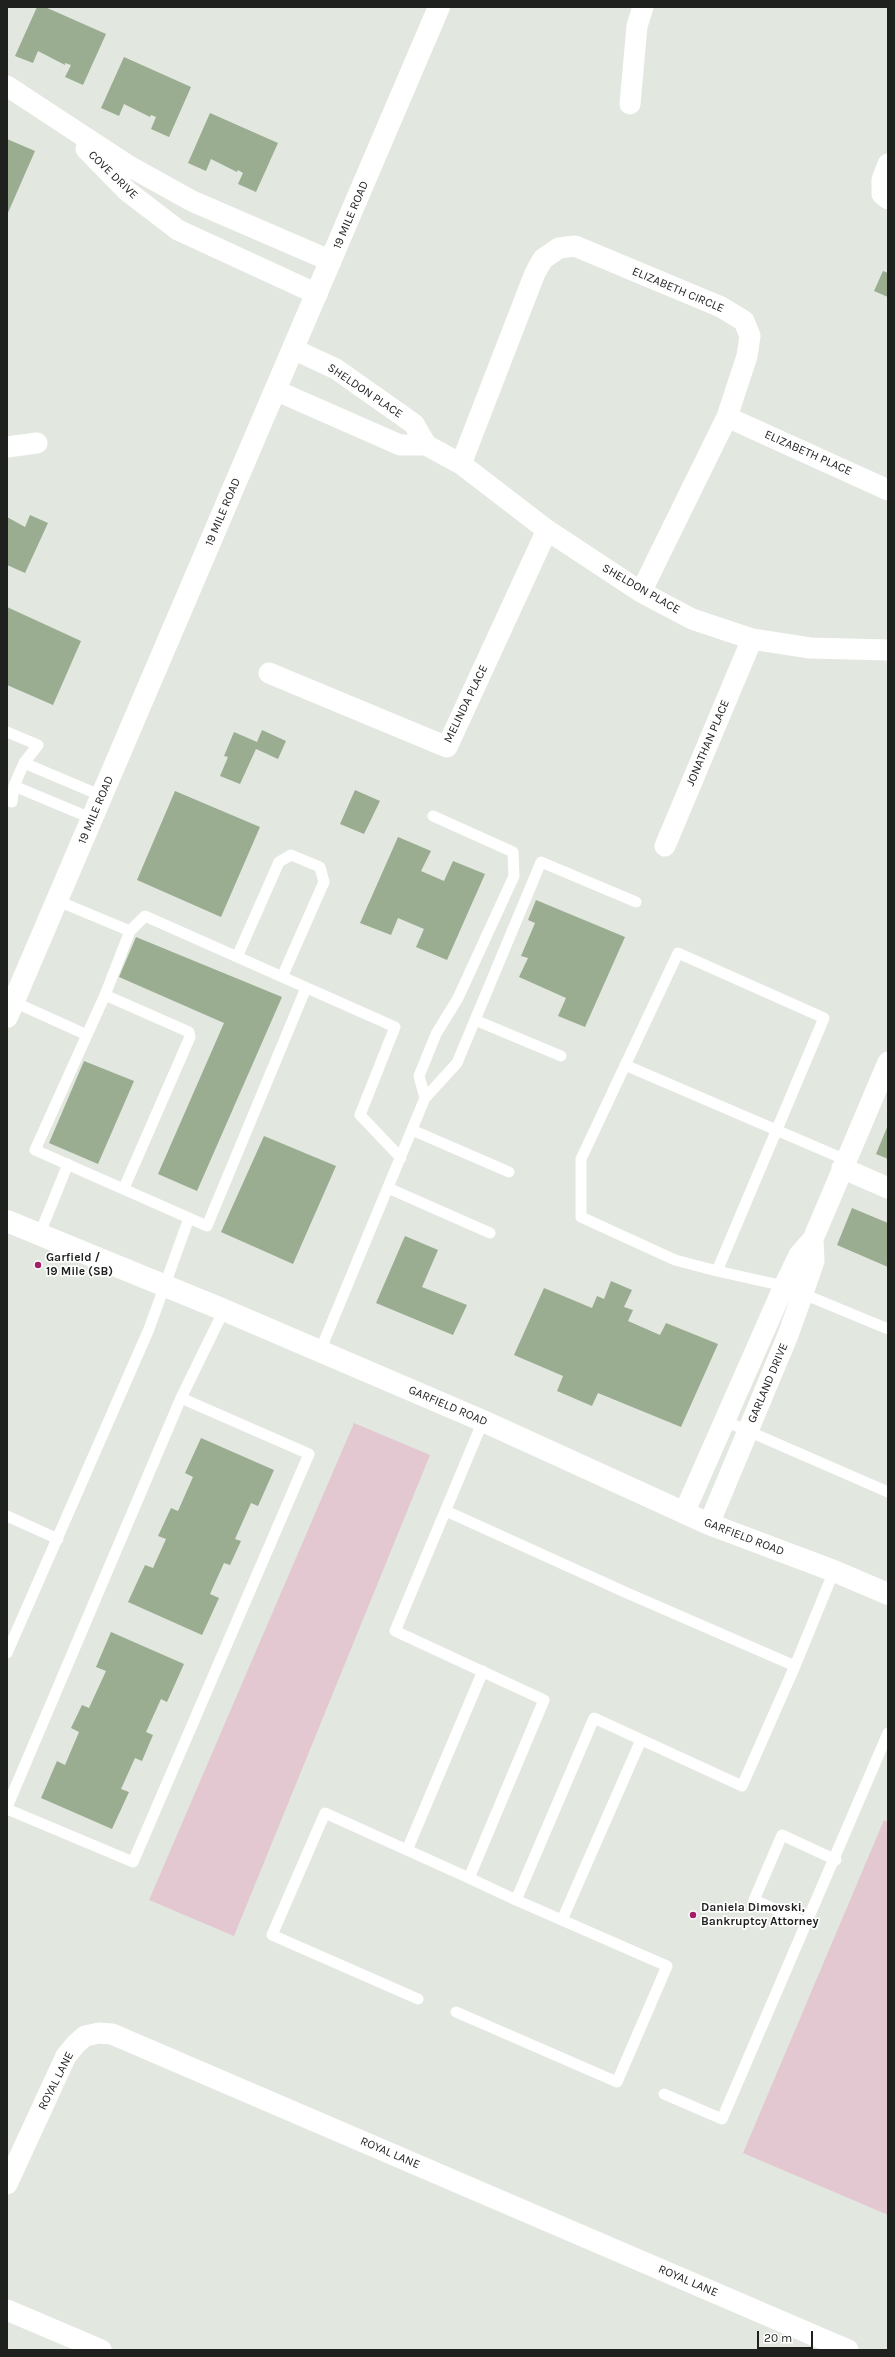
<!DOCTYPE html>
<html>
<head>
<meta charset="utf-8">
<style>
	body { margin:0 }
	#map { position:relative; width:895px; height:2357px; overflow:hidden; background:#e2e7df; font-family:Karla,sans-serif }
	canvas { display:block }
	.frame { position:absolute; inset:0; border:8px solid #1f211e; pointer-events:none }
	.scale { position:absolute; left:757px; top:2331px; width:56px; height:18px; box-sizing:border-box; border:2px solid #1f211e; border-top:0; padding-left:5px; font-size:12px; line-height:14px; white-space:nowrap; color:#1f211e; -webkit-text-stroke:3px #fff; paint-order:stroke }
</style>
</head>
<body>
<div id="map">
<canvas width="895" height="2357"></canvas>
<div class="frame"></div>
<div class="scale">20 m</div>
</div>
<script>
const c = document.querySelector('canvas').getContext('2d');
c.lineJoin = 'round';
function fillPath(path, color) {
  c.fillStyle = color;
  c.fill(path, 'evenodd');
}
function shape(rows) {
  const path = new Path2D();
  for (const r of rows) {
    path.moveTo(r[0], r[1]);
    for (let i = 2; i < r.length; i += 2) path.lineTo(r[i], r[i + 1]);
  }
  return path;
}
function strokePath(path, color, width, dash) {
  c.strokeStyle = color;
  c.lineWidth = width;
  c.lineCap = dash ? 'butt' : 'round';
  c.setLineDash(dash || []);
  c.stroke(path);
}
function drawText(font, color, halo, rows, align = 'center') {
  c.font = font + ' Karla,sans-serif';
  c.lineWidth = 3.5;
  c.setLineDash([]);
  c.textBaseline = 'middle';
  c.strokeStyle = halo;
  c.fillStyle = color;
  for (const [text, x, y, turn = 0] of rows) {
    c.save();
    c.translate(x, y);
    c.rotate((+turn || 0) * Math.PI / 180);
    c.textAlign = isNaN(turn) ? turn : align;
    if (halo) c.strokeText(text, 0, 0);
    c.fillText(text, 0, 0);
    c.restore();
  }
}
fillPath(shape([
	[354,1423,430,1455,234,1936,149,1900],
	[884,1820,888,1822,888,2215,743,2153]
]), '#e3c8d2');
fillPath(shape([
	[37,7,45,7,106,34,83,85,65,77,71,65,65,63,65,65,38,51,33,63,15,56],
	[124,57,191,87,169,137,151,129,156,117,151,115,150,117,124,104,119,116,101,108],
	[210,113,278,143,256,192,238,184,243,173,238,170,237,172,211,159,206,171,188,163],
	[7,139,35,151,7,215],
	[883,271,888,273,888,297,874,291],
	[30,515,48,523,25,573,7,565,7,517,25,527],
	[7,607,81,641,53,705,7,685],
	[262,730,286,741,278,759,256,749,240,784,220,776,228,757,224,756,234,732,257,742],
	[355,790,380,801,364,834,340,824],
	[175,791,260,827,221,917,137,880],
	[398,837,431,851,421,871,444,881,453,861,485,874,447,960,416,947,424,929,398,918,391,935,360,923],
	[536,900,625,937,585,1027,558,1016,566,998,519,977,528,958,521,956,535,923,528,920],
	[136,937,282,997,197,1191,158,1174,224,1023,119,977],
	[84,1061,134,1081,98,1164,49,1143],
	[888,1125,888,1159,876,1154],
	[264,1136,336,1166,293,1264,221,1232],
	[852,1208,888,1223,888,1267,837,1245],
	[405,1236,438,1250,422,1287,467,1305,453,1335,376,1303],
	[611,1281,632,1290,624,1307,633,1310,628,1321,660,1335,666,1323,718,1344,681,1427,598,1393,592,1406,557,1391,563,1376,514,1355,544,1288,592,1308,597,1296,604,1299],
	[201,1438,274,1470,258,1506,251,1503,235,1539,241,1541,230,1565,224,1563,210,1594,219,1598,202,1635,128,1602,145,1565,153,1568,166,1539,158,1536,171,1508,178,1511,193,1477,185,1473],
	[111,1632,184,1664,167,1702,161,1699,146,1732,153,1735,142,1761,135,1758,121,1789,129,1792,112,1829,41,1798,57,1761,65,1765,79,1732,71,1728,82,1705,89,1708,106,1671,96,1667]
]), '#9aad91');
strokePath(shape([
	[7,732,38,745,24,763,14,786,12,802,7,799],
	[24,763,102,796],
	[14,786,93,819],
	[58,901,130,931,145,916,395,1027,360,1115,401,1158],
	[130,931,105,995,35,1150,207,1226,306,988],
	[237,957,279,862,291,855,320,867,324,882,282,977],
	[105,995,189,1032,190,1037,124,1188],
	[14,1002,87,1035],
	[475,1020,561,1056],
	[625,1065,846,1160],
	[425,1098,419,1076,436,1034,458,998,514,876,513,852,433,816],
	[412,1130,509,1172],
	[388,1188,490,1233],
	[40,1233,68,1164],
	[717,1271,824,1018,678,953,581,1159,581,1217,675,1260,717,1271,784,1286,888,1329],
	[320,1351,425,1098,457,1063,541,862,636,902],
	[725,1421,888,1492],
	[446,1511,627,1593,795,1666,834,1571],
	[7,1516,58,1539],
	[7,1653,149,1329,189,1218],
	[7,1807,181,1398,224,1310],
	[7,1809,133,1862,309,1454,181,1398],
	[407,1850,483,1671],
	[469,1878,516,1900,594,1718,742,1786,795,1666],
	[562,1920,641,1740],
	[807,1923,754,1900,782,1835,836,1860],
	[418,1999,272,1935,325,1813,469,1878,544,1700,395,1631,483,1421],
	[456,2012,617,2082,667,1966,516,1900],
	[664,2094,722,2119,888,1733]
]), '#fff', 11);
strokePath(shape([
	[7,86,129,166,192,201,331,261],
	[630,104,637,26,643,7],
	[86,149,127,191,178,230,317,294],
	[888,164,882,180,882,194,888,199],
	[275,390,400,445,426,445,414,424,336,369,293,349],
	[727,417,888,490],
	[426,445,461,464,547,530,641,592,692,619,752,639,810,648,888,650],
	[7,447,37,443],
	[461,464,535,273,543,259,559,248,575,246,721,307,744,321,750,336,747,356,727,417,641,592],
	[269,673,447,747,547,530],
	[665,846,752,639],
	[842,1168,888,1188],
	[684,1513,784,1286,799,1255,813,1239,888,1062],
	[709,1524,788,1335,803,1293,814,1261,813,1239],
	[7,2184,66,2056,76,2044,85,2036,99,2033,112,2034,848,2350],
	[7,2310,101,2350]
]), '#fff', 21);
strokePath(shape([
	[7,1017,439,7],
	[7,1221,224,1310,483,1421,709,1524,834,1571,888,1594]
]), '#fff', 22);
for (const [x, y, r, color] of [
	[38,1265,4,"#a51e68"],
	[693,1915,4,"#a51e68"]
]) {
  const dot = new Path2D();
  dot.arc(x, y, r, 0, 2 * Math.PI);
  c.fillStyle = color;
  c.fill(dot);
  strokePath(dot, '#fff', 1.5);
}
drawText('12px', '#1f211e', '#fff', [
	["COVE DRIVE",113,175,44],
	["19 MILE ROAD",351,215,-67],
	["ELIZABETH CIRCLE",678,290,23],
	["SHELDON PLACE",365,391,34],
	["ELIZABETH PLACE",808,453,24],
	["19 MILE ROAD",223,512,-67],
	["SHELDON PLACE",641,589,30],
	["MELINDA PLACE",466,704,-64],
	["JONATHAN PLACE",708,743,-67],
	["19 MILE ROAD",96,810,-67],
	["GARLAND DRIVE",768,1383,-67],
	["GARFIELD ROAD",448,1406,23],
	["GARFIELD ROAD",744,1537,21],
	["ROYAL LANE",56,2081,-63],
	["ROYAL LANE",390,2153,23],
	["ROYAL LANE",688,2281,23]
]);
drawText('bold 12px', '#1f211e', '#fff', [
	["Garfield /",46,1258],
	["19 Mile (SB)",46,1272],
	["Daniela Dimovski,",701,1908],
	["Bankruptcy Attorney",701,1922]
], 'left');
</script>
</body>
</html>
